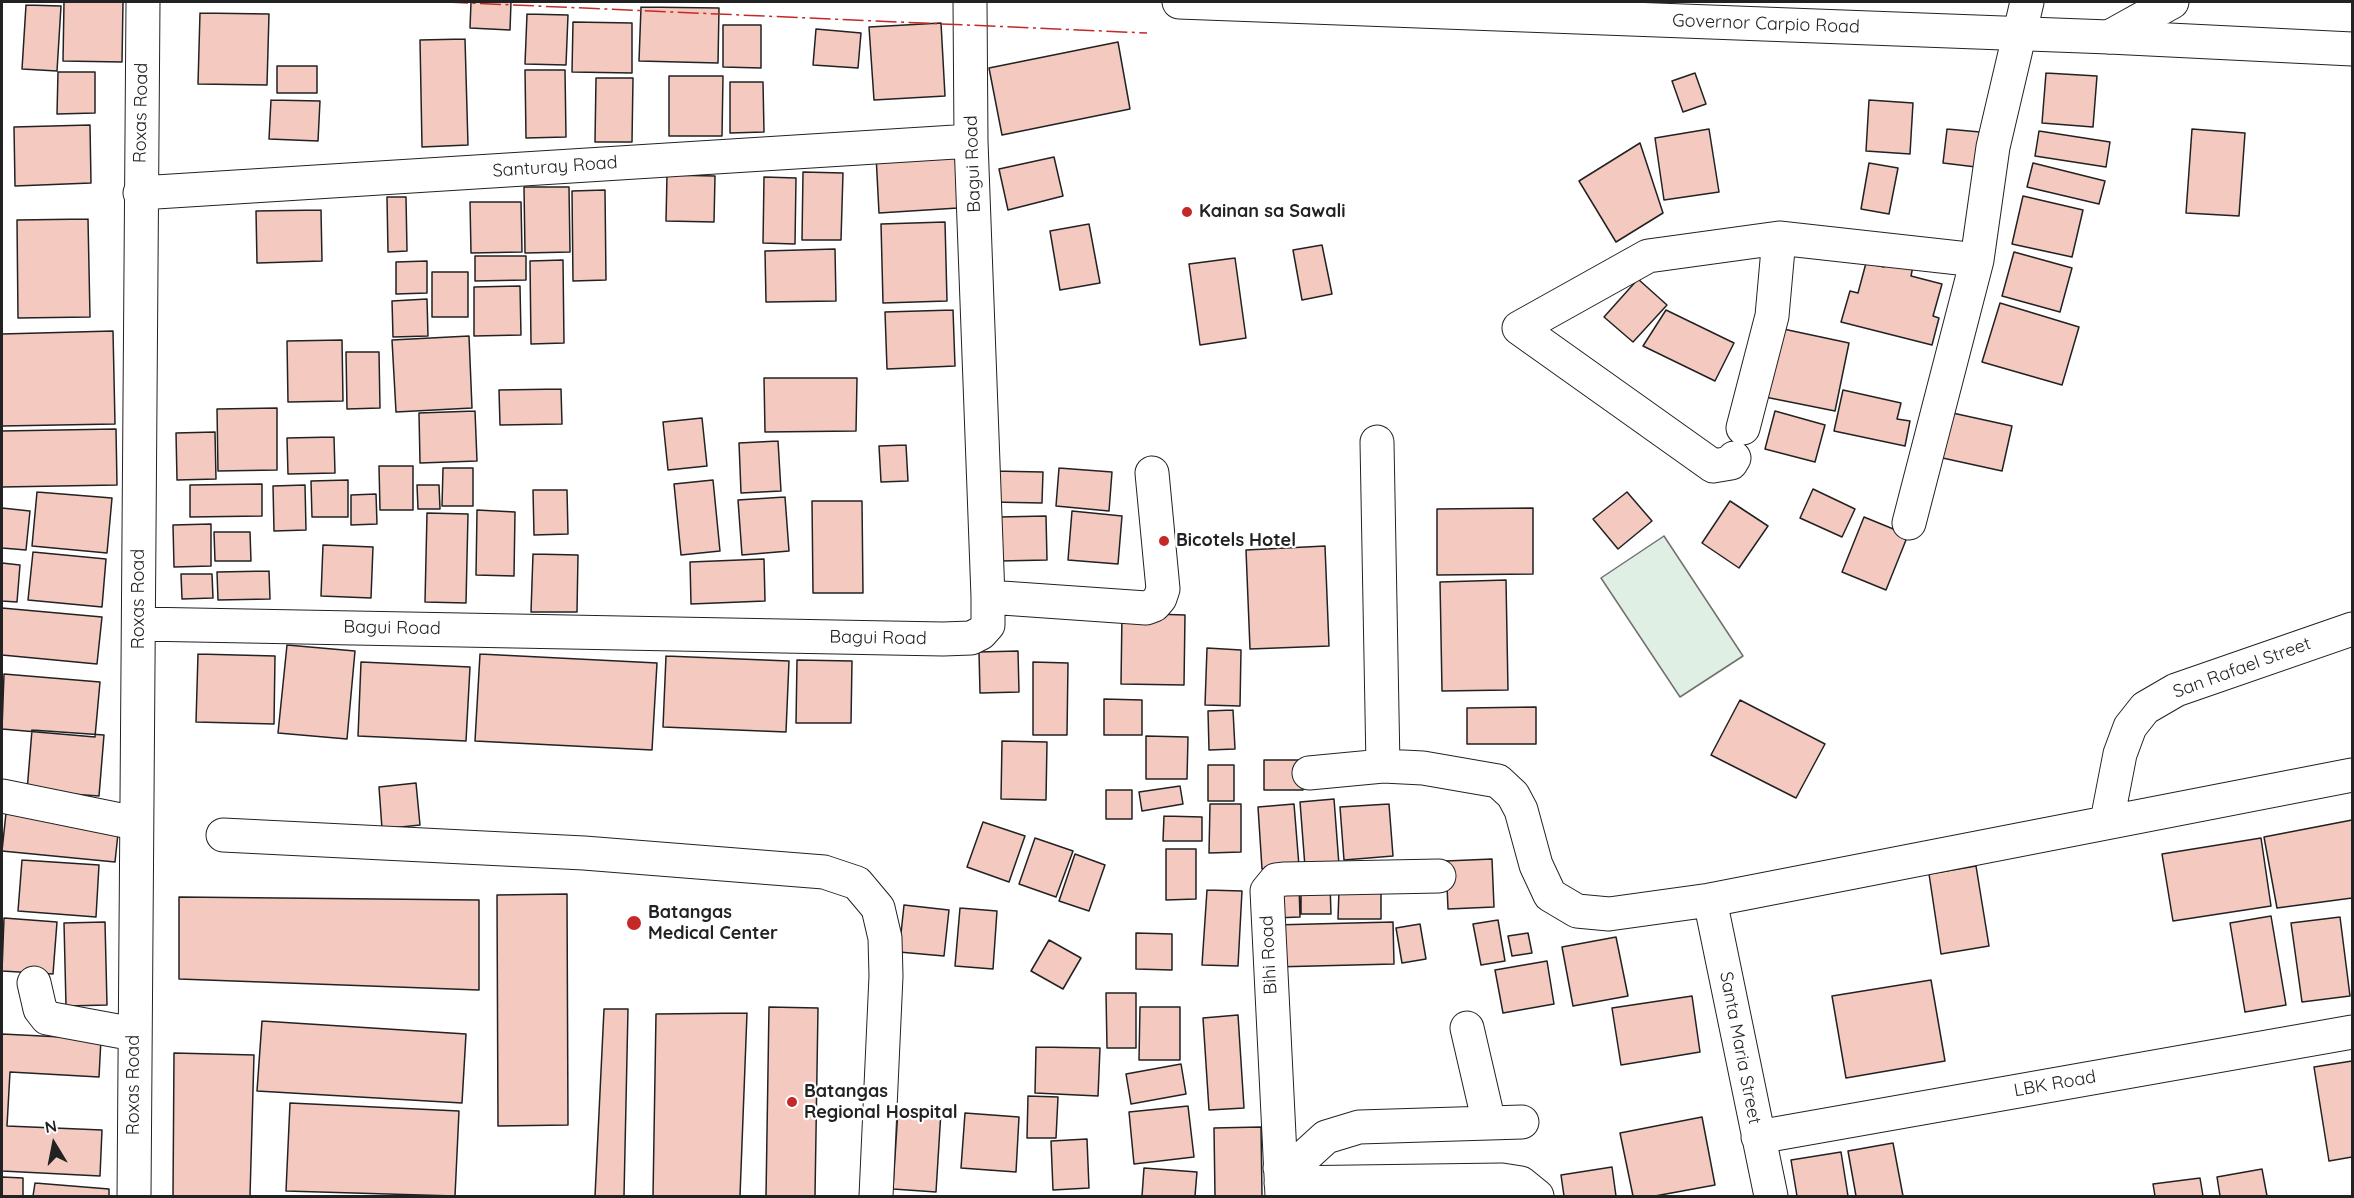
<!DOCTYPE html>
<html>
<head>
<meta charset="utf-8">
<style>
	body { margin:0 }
	#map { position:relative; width:2354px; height:1198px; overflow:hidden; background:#fff; font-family:Quicksand,sans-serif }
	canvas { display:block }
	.frame { position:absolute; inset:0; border:3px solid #222; pointer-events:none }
	.north { position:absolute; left:24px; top:1114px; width:60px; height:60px; -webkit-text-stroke:4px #fff; paint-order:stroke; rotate:350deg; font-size:16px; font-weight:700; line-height:24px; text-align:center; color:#222 }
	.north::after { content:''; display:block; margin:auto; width:21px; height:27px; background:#222; clip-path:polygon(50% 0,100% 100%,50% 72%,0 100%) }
</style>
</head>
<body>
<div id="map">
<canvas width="2354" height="1198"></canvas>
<div class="frame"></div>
<div class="north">N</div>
</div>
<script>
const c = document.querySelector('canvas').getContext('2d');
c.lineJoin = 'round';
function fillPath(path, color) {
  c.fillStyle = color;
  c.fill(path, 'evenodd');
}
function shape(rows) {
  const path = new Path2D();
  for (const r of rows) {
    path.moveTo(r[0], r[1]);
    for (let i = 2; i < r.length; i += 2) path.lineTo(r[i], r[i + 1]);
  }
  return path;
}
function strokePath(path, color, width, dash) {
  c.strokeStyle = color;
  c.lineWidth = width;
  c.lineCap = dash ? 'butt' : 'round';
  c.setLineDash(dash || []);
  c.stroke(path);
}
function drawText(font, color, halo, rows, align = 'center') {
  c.font = font + ' Quicksand,sans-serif';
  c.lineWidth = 4.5;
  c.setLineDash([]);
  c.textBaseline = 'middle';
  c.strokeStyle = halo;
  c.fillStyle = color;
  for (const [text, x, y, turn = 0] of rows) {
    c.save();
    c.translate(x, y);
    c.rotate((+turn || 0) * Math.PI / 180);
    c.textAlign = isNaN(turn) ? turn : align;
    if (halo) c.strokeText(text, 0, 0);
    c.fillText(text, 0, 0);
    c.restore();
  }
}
const green = shape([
	[1664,536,1743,656,1680,697,1601,578,1664,536]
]);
fillPath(green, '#e0efe3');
strokePath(green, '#6f6f6f', 1.5);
const building = shape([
	[64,2,123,2,122,62,63,61,64,2],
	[471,2,511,2,510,30,470,28,471,2],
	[26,5,61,6,57,71,22,69,26,5],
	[641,7,719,8,718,63,639,61,641,7],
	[200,13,269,14,267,85,198,84,200,13],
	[527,14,568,15,566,65,525,64,527,14],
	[573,22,632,23,632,73,572,72,573,22],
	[941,23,945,96,874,100,869,27,941,23],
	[723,25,761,25,761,68,723,67,723,25],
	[816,29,861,33,858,68,813,65,816,29],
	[465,39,468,145,422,147,420,40,465,39],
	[1118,42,1130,109,1002,135,989,68,1118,42],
	[277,66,317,66,317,93,277,93,277,66],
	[525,70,565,70,566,137,526,138,525,70],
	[58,72,95,72,95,113,57,114,58,72],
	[1695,73,1706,104,1683,112,1672,81,1695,73],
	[2046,73,2097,76,2093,127,2042,123,2046,73],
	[669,76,723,76,722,136,669,136,669,76],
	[596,78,633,78,632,142,595,142,596,78],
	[730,82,763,82,764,132,730,133,730,82],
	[271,100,320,101,318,141,269,139,271,100],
	[1869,100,1913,103,1910,154,1866,151,1869,100],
	[90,125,91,183,15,186,14,127,90,125],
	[1709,129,1719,192,1664,200,1655,138,1709,129],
	[1947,129,1980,132,1976,167,1943,163,1947,129],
	[2192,129,2245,133,2239,216,2186,213,2192,129],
	[2039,131,2110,142,2106,167,2035,156,2039,131],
	[1640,143,1663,213,1616,242,1579,181,1640,143],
	[955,151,958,208,879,213,876,155,955,151],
	[1054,157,1063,196,1008,210,999,169,1054,157],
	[1869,163,1898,168,1889,214,1861,209,1869,163],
	[2033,163,2105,181,2099,204,2027,187,2033,163],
	[803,172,843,173,841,240,802,240,803,172],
	[667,175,715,176,714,222,666,221,667,175],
	[764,177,796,178,795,244,763,243,764,177],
	[524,187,569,187,570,252,525,253,524,187],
	[605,190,606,280,573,281,572,191,605,190],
	[2023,196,2083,210,2072,257,2012,244,2023,196],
	[387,197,406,197,407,251,388,252,387,197],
	[470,202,521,202,522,252,471,253,470,202],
	[321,210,322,261,257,263,256,211,321,210],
	[88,219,90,317,18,318,17,220,88,219],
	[945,222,947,301,883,303,881,224,945,222],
	[1089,224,1100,283,1060,290,1050,231,1089,224],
	[1322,245,1332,294,1302,300,1293,250,1322,245],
	[835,249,836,301,766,302,765,251,835,249],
	[2014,252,2072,268,2060,312,2002,296,2014,252],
	[475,256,526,256,526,280,475,281,475,256],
	[1235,258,1246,338,1200,345,1189,264,1235,258],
	[1886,259,1913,266,1911,276,1942,284,1933,316,1939,318,1932,345,1841,322,1850,291,1858,293,1866,263,1884,267,1886,259],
	[563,260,564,343,531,344,530,261,563,260],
	[427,261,427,293,396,294,396,262,427,261],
	[432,272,468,272,468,317,432,317,432,272],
	[1638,279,1667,305,1633,342,1604,317,1638,279],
	[520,286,521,335,474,336,474,287,520,286],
	[427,299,428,336,393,337,392,301,427,299],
	[2000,303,2079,327,2062,385,1982,362,2000,303],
	[953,310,955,366,887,369,885,312,953,310],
	[1666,310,1734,343,1715,381,1643,346,1666,310],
	[1774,327,1849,343,1835,411,1760,396,1774,327],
	[113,331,115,424,2,426,2,334,113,331],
	[469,336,472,408,396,412,392,340,469,336],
	[342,340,343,401,288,402,287,341,342,340],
	[346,352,379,352,380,408,347,409,346,352],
	[764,378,857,378,856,431,765,432,764,378],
	[561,389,562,424,500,425,499,390,561,389],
	[1843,390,1901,403,1897,419,1910,421,1905,446,1834,431,1843,390],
	[277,408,277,470,218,471,217,409,277,408],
	[475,411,477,461,420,463,419,413,475,411],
	[1775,411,1825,425,1815,462,1765,449,1775,411],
	[1948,412,2012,426,2002,471,1938,457,1948,412],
	[702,418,707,466,668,470,663,422,702,418],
	[116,429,117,485,2,487,2,431,116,429],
	[215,432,216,479,177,480,176,433,215,432],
	[334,437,335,473,288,474,287,438,334,437],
	[778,441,781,491,741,493,739,443,778,441],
	[906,445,908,481,881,482,879,446,906,445],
	[379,466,413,466,413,510,380,510,379,466],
	[443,468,473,468,473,506,442,506,443,468],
	[1059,468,1112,472,1109,511,1056,506,1059,468],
	[992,471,1043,472,1042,503,991,502,992,471],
	[348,480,348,517,312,517,311,481,348,480],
	[713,480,720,551,681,555,674,484,713,480],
	[262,484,262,516,190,517,190,485,262,484],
	[305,485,306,530,274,531,273,486,305,485],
	[417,485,439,485,440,509,418,509,417,485],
	[1813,489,1855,509,1842,537,1800,518,1813,489],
	[533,490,567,490,568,534,534,535,533,490],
	[37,492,112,498,107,553,32,546,37,492],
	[1627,492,1652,521,1618,549,1593,519,1627,492],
	[376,494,377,524,351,525,351,495,376,494],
	[785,497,789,551,742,555,738,500,785,497],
	[812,501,862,501,863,593,813,593,812,501],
	[1730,501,1768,526,1739,568,1702,543,1730,501],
	[2,508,30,511,26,550,2,548,2,508],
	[1533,508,1533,574,1437,575,1437,509,1533,508],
	[477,510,515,512,514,576,476,575,477,510],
	[1072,511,1122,516,1118,564,1068,560,1072,511],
	[427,513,468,514,466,603,425,602,427,513],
	[1046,516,1047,560,1000,561,999,517,1046,516],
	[1864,517,1908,535,1886,590,1842,572,1864,517],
	[211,524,211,566,174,567,173,525,211,524],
	[214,532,250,532,251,561,215,561,214,532],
	[323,545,373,547,371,598,321,596,323,545],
	[1325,546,1329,646,1250,649,1246,550,1325,546],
	[33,552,106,559,102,607,28,600,33,552],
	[533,554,578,555,577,612,531,612,533,554],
	[764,559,765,601,691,604,690,562,764,559],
	[2,563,20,565,17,602,2,601,2,563],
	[269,571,270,599,218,600,217,572,269,571],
	[181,574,212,574,213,598,182,599,181,574],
	[1506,580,1508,690,1442,691,1440,582,1506,580],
	[2,608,102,617,97,664,2,655,2,608],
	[1122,613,1185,615,1184,685,1121,684,1122,613],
	[287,645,355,651,347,739,278,733,287,645],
	[1207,648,1241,650,1240,706,1205,705,1207,648],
	[1018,651,1019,692,980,693,979,652,1018,651],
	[198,654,275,656,274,724,196,722,198,654],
	[480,654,657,663,652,750,475,741,480,654],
	[666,656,789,661,786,732,663,727,666,656],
	[797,660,852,661,851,723,796,723,797,660],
	[361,662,470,667,466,741,358,736,361,662],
	[1033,662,1068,663,1067,735,1033,735,1033,662],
	[4,674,100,682,95,737,2,729,4,674],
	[1104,699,1142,700,1142,735,1104,735,1104,699],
	[1740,700,1825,744,1796,798,1711,755,1740,700],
	[1536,707,1536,744,1467,744,1467,708,1536,707],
	[1233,710,1235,749,1209,750,1208,711,1233,710],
	[32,730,104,735,99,796,27,791,32,730],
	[1146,736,1188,737,1187,779,1146,779,1146,736],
	[1002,741,1047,742,1046,800,1001,799,1002,741],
	[1264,760,1303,760,1303,790,1264,790,1264,760],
	[1208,765,1234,765,1234,801,1208,801,1208,765],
	[416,783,420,825,382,829,379,787,416,783],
	[1180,786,1183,804,1142,811,1139,792,1180,786],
	[1106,790,1132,790,1132,819,1106,819,1106,790],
	[1334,799,1339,865,1305,867,1300,802,1334,799],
	[1210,804,1241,804,1241,852,1209,853,1210,804],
	[1294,804,1299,866,1262,869,1258,807,1294,804],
	[1389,804,1393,856,1344,860,1340,807,1389,804],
	[6,813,119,824,115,862,2,851,6,813],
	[1164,816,1202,817,1202,841,1163,841,1164,816],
	[2352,820,2352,898,2277,908,2264,837,2352,820],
	[983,822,1025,836,1009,882,967,867,983,822],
	[1035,838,1073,851,1056,897,1019,884,1035,838],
	[2261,838,2271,906,2173,921,2162,854,2261,838],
	[1166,849,1196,849,1196,899,1166,900,1166,849],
	[1075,854,1105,865,1089,911,1059,901,1075,854],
	[1492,859,1494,907,1448,909,1446,861,1492,859],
	[22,860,99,865,96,917,18,911,22,860],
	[1976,866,1989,946,1941,954,1929,874,1976,866],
	[1301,884,1330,884,1331,914,1301,914,1301,884],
	[1299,885,1300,917,1274,918,1272,886,1299,885],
	[1207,890,1242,891,1238,966,1202,965,1207,890],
	[1339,890,1381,890,1381,919,1338,919,1339,890],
	[567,894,568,1125,498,1126,497,895,567,894],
	[179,897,479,900,479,990,179,979,179,897],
	[904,905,949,910,944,956,899,952,904,905],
	[960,908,997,911,993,969,955,966,960,908],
	[2271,916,2286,1005,2245,1012,2230,923,2271,916],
	[2340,917,2350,996,2302,1002,2291,923,2340,917],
	[4,918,57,922,53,974,2,971,4,918],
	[1498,920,1505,961,1481,965,1473,924,1498,920],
	[105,922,107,1005,66,1006,64,923,105,922],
	[1393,922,1394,964,1274,967,1273,925,1393,922],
	[1420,924,1426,959,1402,963,1396,928,1420,924],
	[1136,933,1172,934,1172,970,1136,969,1136,933],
	[1528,933,1532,953,1512,956,1508,936,1528,933],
	[1616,937,1628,996,1573,1006,1562,947,1616,937],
	[1049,940,1081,958,1063,989,1031,971,1049,940],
	[1547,961,1554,1004,1503,1013,1495,970,1547,961],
	[1931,980,1945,1061,1846,1078,1832,996,1931,980],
	[1106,993,1136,993,1136,1048,1107,1048,1106,993],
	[1692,996,1700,1052,1621,1065,1612,1008,1692,996],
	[769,1007,818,1008,815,1196,766,1196,769,1007],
	[1140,1007,1180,1007,1180,1060,1139,1060,1140,1007],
	[604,1009,628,1009,624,1196,595,1196,604,1009],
	[747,1013,740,1196,653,1196,656,1014,747,1013],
	[1238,1015,1244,1108,1209,1110,1203,1018,1238,1015],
	[262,1021,466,1034,462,1103,257,1091,262,1021],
	[2,1034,101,1039,99,1077,10,1072,7,1126,102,1130,100,1176,2,1171,2,1034],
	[1036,1047,1100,1048,1098,1096,1035,1093,1036,1047],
	[174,1053,254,1055,250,1196,173,1196,174,1053],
	[2352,1061,2352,1157,2329,1161,2314,1067,2352,1061],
	[1181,1064,1186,1094,1131,1104,1126,1074,1181,1064],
	[1028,1096,1058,1097,1056,1138,1027,1138,1028,1096],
	[290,1103,459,1111,455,1196,286,1191,290,1103],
	[1188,1106,1194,1157,1134,1164,1129,1112,1188,1106],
	[898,1109,941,1111,936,1192,893,1189,898,1109],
	[965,1113,1019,1117,1016,1172,961,1168,965,1113],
	[1702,1117,1715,1185,1655,1196,1633,1196,1620,1133,1702,1117],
	[1261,1127,1262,1196,1215,1196,1214,1128,1261,1127],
	[1087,1139,1089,1188,1053,1190,1051,1141,1087,1139],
	[1893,1143,1903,1196,1856,1196,1848,1151,1893,1143],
	[1841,1152,1848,1196,1797,1196,1791,1160,1841,1152],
	[1612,1167,1616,1196,1564,1196,1561,1175,1612,1167],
	[1144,1168,1197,1172,1195,1196,1142,1196,1144,1168],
	[2262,1169,2267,1196,2220,1196,2217,1177,2262,1169],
	[2,1177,23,1178,23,1196,2,1196,2,1177],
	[2200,1178,2203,1196,2155,1196,2153,1184,2200,1178],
	[35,1183,109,1189,109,1196,33,1196,35,1183]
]);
fillPath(building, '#f3c9c0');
strokePath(building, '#222', 1.5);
const minor = shape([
	[2109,37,2172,2],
	[140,193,971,141],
	[1743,428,1772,316,1779,238],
	[1377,442,1383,766],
	[1734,458,1731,463,1713,466,1519,328,1648,256,1779,238,1977,260,1993,147,2027,2],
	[1909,523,1977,260],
	[988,597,1146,608,1154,605,1160,598,1163,589,1152,473],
	[140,624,943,639,971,638,981,633,988,625,988,597,971,141,970,2],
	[1309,773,1383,766,1423,768,1498,781,1513,795,1521,810,1536,865,1550,895,1577,911,1609,914,1710,900,2352,775],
	[2,796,135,823],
	[2107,821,2120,754,2130,727,2145,708,2176,690,2352,629],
	[223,835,584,853,824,872,857,883,878,908,885,938,886,976,876,1196],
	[1710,900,1771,1196],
	[34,983,40,1009,47,1018,134,1034],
	[1467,1028,1489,1123],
	[1758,1137,2352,1032],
	[1280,1168,1303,1158,1326,1137,1359,1127,1522,1122],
	[1281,1183,1502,1180,1521,1183,1537,1196],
	[134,1196,143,2],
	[1282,1196,1267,891,1276,880,1285,879,1439,876]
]);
const major = shape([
	[1179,2,2109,37,2352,49]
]);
strokePath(minor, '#222', 35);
strokePath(major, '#222', 35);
strokePath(minor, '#fff', 33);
strokePath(major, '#fff', 33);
strokePath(shape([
	[447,2,1147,33]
]), '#c62828', 1.5, [21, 4.5, 3, 4.5]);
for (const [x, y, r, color] of [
	[1187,212,6,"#c62828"],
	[1164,541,6,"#c62828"],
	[634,923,8,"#c62828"],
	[792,1102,6,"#c62828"]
]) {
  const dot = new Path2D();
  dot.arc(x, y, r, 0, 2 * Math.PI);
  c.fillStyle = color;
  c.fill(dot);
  strokePath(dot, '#fff', 2);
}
drawText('18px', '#222', '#fff', [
	["Governor Carpio Road",1766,24,2],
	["Roxas Road",141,113,-89],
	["Bagui Road",973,164,-92],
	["Santuray Road",555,167,-4],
	["Roxas Road",139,599,-90],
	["Bagui Road",392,628,1],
	["Bagui Road",878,638,1],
	["San Rafael Street",2242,668,-20],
	["Bihi Road",1269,955,-93],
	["Santa Maria Street",1740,1048,79],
	["LBK Road",2055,1084,-10],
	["Roxas Road",134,1085,-90]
]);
drawText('bold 18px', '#222', '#fff', [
	["Kainan sa Sawali",1199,212],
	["Bicotels Hotel",1176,541],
	["Batangas",648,913],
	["Medical Center",648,934],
	["Batangas",804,1092],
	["Regional Hospital",804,1113]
], 'left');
</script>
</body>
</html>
